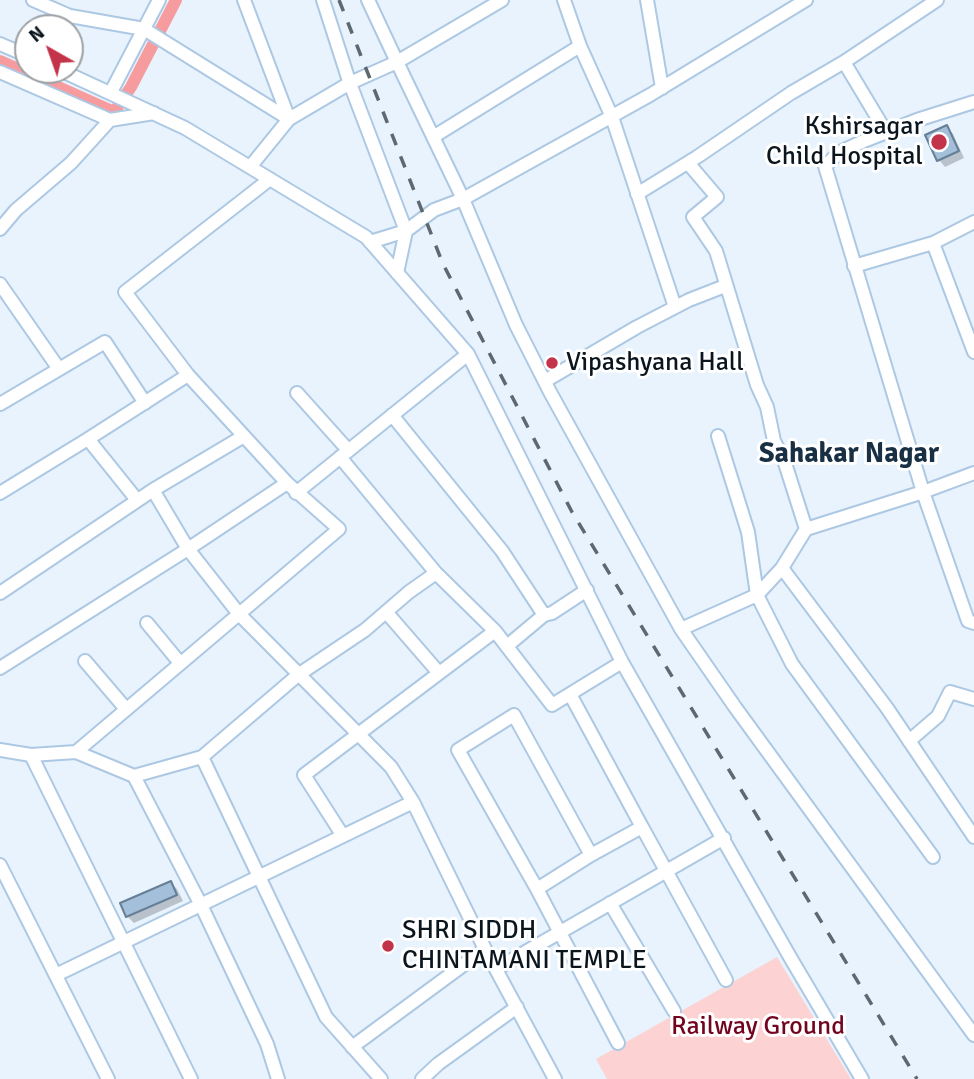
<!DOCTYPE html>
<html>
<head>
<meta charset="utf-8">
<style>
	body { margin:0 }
	#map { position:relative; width:974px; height:1079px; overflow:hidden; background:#e8f3fe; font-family:Signika,sans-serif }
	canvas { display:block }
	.north { position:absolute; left:14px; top:14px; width:70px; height:70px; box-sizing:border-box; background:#fff; border:2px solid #9da1a5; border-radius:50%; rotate:320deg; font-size:19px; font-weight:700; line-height:28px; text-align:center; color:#0b151e }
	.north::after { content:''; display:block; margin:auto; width:24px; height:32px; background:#c33349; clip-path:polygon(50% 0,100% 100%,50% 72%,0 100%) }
</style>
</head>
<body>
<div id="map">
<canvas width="974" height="1079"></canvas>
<div class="north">N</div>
</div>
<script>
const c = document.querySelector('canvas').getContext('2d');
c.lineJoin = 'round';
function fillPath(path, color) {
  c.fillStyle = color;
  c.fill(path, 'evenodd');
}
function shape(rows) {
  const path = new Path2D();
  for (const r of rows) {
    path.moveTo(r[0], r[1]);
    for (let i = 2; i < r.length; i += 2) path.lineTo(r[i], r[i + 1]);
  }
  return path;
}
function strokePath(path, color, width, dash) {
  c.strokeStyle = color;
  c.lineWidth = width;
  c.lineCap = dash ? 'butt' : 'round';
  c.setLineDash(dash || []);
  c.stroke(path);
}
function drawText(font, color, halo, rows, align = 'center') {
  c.font = font + ' Signika,sans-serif';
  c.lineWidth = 6;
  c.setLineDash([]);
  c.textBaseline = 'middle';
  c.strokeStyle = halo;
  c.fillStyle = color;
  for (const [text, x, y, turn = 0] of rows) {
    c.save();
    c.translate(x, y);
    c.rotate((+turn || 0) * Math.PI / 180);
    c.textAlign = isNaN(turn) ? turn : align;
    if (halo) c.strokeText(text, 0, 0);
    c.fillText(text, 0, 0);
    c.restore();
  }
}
fillPath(shape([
	[777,957,851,1079,607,1079,596,1059]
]), '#fdd2d2');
fillPath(shape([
	[947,127,953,134,964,158,945,167,939,160,927,136],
	[171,883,177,889,183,901,134,923,127,916]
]), '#0003');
strokePath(shape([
	[0,61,114,112,131,87,176,0]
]), '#f69c9f', 12);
const building = shape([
	[947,125,959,151,937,161,925,135,947,125],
	[171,881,177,895,126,917,120,903,171,881]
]);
fillPath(building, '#a4bfd9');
strokePath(building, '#667f97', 2);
const minor = shape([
	[33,0,70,16,144,29,289,119,244,0],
	[323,0,349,81,406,231,434,210,463,199,650,95,806,0],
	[502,0,397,62,463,199,516,325,550,392,681,629,735,707,974,1035],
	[647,0,662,88],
	[0,44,28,56],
	[580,46,612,117,675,307],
	[844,62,886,132],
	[60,70,185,128,366,237,468,354,622,662,790,957,862,1079],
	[0,72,110,120,154,113],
	[111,92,159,0],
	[433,137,580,46,564,0],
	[688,163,717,197,693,217,716,251,757,385,767,407,774,441,784,460,806,529],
	[250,167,289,119,350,83,397,62,368,0],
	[637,194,697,157,791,93,844,62,937,0],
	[0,229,16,210,71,163,110,120],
	[370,242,406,231,397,273],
	[933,243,974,352],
	[854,266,933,243,974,222],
	[0,284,59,369],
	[188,375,125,292,270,179],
	[545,381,637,327,689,300,725,286],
	[297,393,348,450],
	[0,404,105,342,145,403],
	[392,415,502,551,544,615],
	[718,436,748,532,757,595,792,664,933,857],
	[340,457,436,573],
	[974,473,923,492,968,621,974,623],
	[0,493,88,439],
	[296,493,468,354],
	[137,500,88,439,188,375,287,483,339,529,239,614,188,549,153,490],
	[782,568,887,708,974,837],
	[0,593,153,490,244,436],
	[387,613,439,673],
	[147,623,180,663],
	[681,629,757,595,782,568,806,529,923,492,825,166,840,152,864,141,917,120,974,102],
	[507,646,544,615,552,613,587,590],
	[85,661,126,709],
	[0,668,188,549,287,483],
	[570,694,642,827,591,855,514,715,458,750,537,889,618,1043],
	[909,741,938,716,950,692,974,699],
	[0,750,31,755,76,752,239,614,391,767,413,802,485,949,555,1079],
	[76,752,134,776,202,757,326,1017,381,1079],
	[31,755,191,1079],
	[202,757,298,675,365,630,409,592,436,573,495,631,552,705,622,662],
	[134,776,201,905,267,1044,278,1079],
	[642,827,726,980],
	[343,836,304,775,495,631],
	[0,865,108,1079],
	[537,889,591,855],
	[610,903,674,1011],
	[496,969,724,838],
	[56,975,413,802],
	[352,1047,485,949],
	[422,1079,438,1064,517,1007]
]);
strokePath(minor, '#adc8e3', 16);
strokePath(minor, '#fff', 12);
strokePath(shape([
	[339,0,443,264,572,512,917,1079]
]), '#5d6871', 3.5, [12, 12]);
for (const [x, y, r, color] of [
	[939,142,9,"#c33349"],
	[552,363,7,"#c33349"],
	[388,946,7,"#c33349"]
]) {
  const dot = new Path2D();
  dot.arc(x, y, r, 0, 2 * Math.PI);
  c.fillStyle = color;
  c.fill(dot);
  strokePath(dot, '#fff', 2.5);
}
drawText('26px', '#0b151e', '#fff', [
	["Kshirsagar",923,127,"right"],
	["Child Hospital",923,157,"right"],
	["Vipashyana Hall",566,363],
	["SHRI SIDDH",402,931],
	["CHINTAMANI TEMPLE",402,961]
], 'left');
drawText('26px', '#730420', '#fff', [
	["Railway Ground",758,1027]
]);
drawText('bold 28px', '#193044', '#fff', [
	["Sahakar Nagar",849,455]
]);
</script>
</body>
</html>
